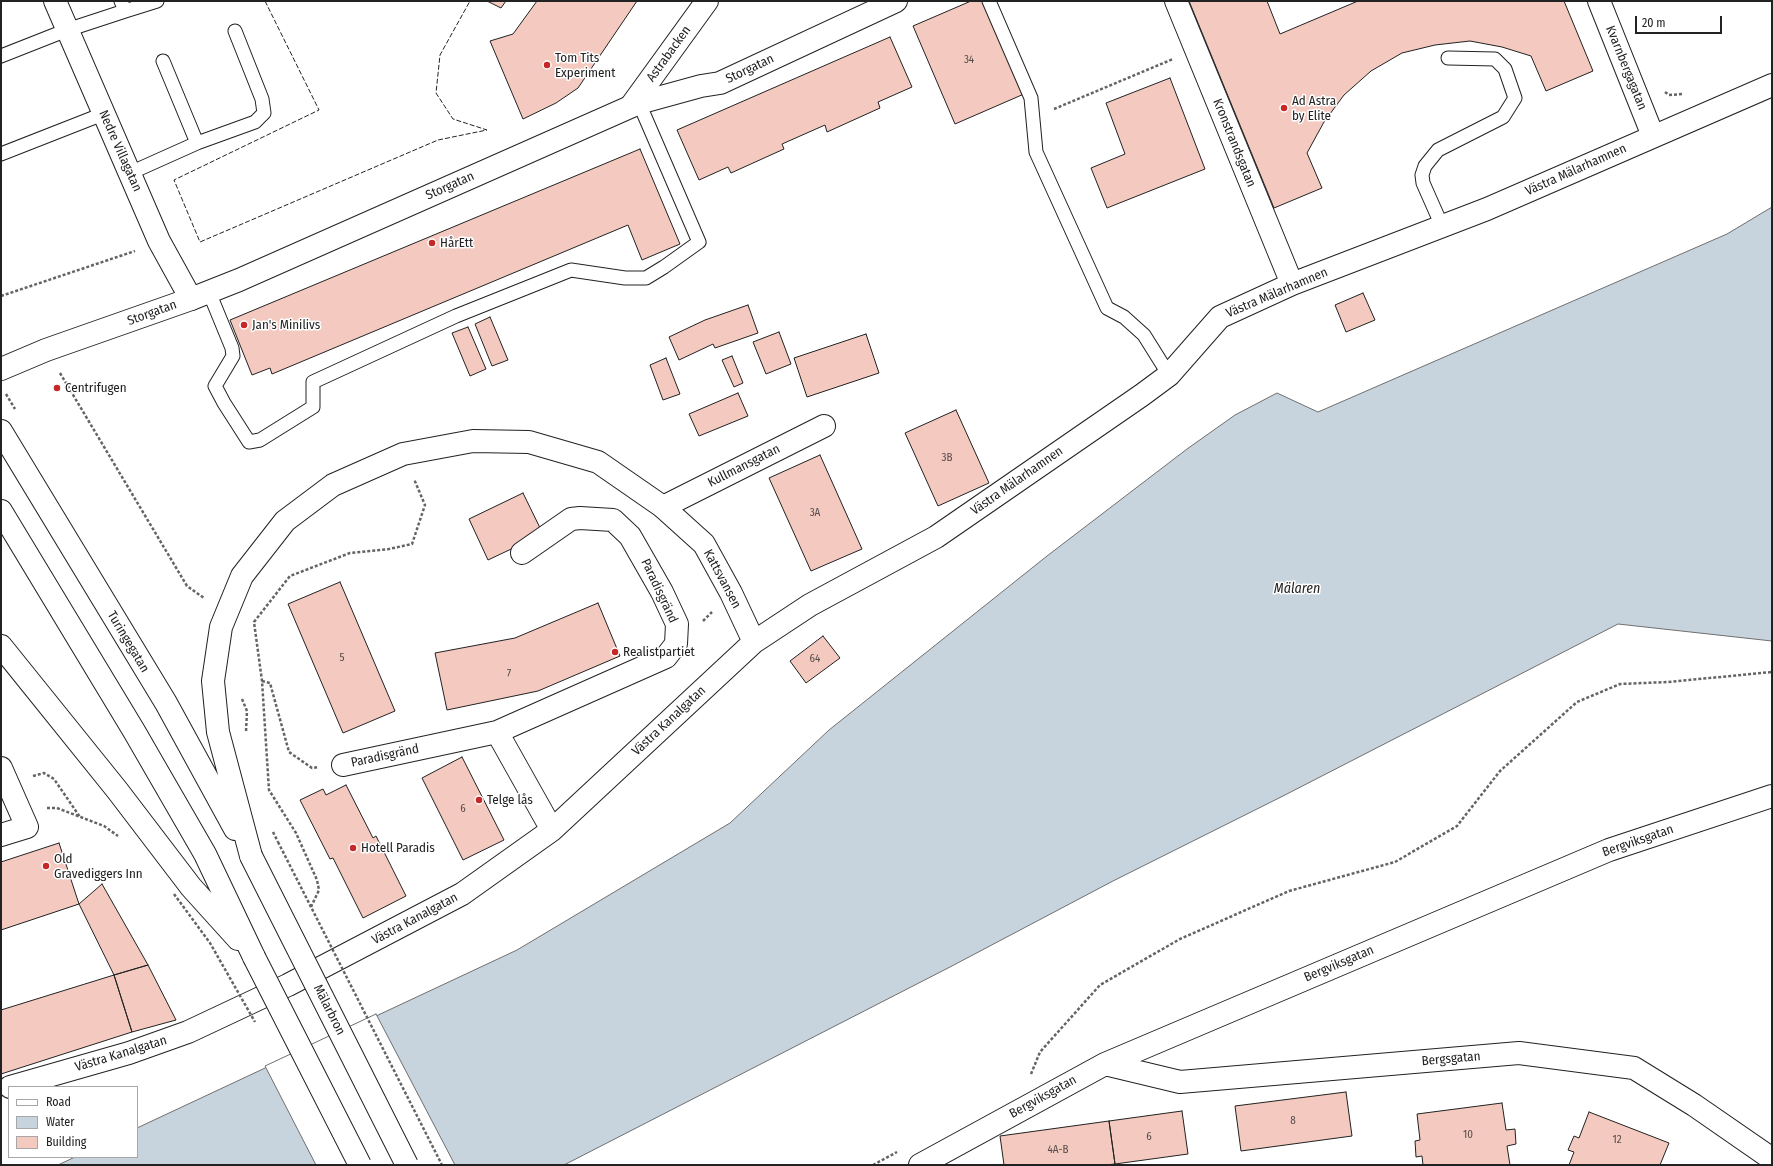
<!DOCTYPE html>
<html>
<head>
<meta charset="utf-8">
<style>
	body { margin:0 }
	#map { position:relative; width:1773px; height:1166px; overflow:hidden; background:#fff; font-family:"Fira Sans Condensed",sans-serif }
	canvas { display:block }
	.frame { position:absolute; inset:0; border:2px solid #222; pointer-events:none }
	.legend { position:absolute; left:8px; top:1086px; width:130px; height:72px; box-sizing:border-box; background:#fff; border:1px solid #a7a7a7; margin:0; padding:5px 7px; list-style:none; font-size:12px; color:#222 }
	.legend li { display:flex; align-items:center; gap:8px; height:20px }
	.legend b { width:20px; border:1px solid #a7a7a7 }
	.scale { position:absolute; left:1635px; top:16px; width:87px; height:18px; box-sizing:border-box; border:2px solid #222; border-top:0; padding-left:5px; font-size:12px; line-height:14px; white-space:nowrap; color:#222; -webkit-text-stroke:3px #fff; paint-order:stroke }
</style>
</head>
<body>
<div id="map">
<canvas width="1773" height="1166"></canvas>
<div class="frame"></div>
<ul class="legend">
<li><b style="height:5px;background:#fff"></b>Road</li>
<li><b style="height:11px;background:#c7d3dd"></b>Water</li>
<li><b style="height:11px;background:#f3c9c0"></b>Building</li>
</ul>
<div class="scale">20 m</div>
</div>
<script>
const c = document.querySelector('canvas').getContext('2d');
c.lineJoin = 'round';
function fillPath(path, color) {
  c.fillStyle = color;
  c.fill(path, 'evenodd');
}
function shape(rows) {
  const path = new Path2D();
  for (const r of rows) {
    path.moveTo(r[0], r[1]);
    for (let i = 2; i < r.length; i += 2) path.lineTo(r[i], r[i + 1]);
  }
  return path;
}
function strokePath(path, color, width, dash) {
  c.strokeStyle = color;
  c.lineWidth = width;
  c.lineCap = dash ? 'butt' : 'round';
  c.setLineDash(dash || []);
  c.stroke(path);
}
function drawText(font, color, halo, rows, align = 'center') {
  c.font = font + ' "Fira Sans Condensed",sans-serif';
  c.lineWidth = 3;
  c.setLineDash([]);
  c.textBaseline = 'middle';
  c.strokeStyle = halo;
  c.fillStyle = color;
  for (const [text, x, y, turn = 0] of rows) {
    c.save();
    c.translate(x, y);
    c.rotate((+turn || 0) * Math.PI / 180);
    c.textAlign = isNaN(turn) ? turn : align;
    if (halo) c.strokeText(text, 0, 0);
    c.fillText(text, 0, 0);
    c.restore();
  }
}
const water = shape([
	[1772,207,1772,641,1618,624,1283,796,1113,881,950,967,564,1165,58,1165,75,1157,137,1157,137,1128,517,950,730,823,829,730,1047,556,1187,449,1235,415,1277,393,1318,412,1727,234,1772,207]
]);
fillPath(water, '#c7d3dd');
strokePath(water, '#6f6f6f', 1);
const pier = shape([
	[376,1014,455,1165,316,1165,265,1066,376,1014]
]);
fillPath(pier, '#fff');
strokePath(pier, '#6f6f6f', 1);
const building = shape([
	[487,1,506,1,501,8,487,1],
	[537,1,637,1,578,88,556,103,523,119,490,41,513,34,537,1],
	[971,1,984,1,1024,94,955,124,913,26,971,1],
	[1189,1,1267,1,1280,34,1358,1,1564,1,1593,71,1546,91,1531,56,1502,47,1470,41,1435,45,1402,53,1371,71,1344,95,1324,122,1307,153,1322,188,1274,208,1189,1],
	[890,37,912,87,878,102,880,108,827,132,825,125,782,144,784,149,731,173,728,167,699,180,677,130,890,37],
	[1170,78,1205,169,1107,208,1091,168,1125,154,1106,103,1170,78],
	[640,149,680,244,642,260,628,225,272,374,270,368,252,375,230,320,640,149],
	[1363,293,1375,320,1346,332,1335,305,1363,293],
	[748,305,758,333,715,348,713,344,679,360,669,337,705,320,748,305],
	[490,317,508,360,492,366,475,324,490,317],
	[468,327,486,369,470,376,452,333,468,327],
	[779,332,791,364,766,374,753,342,779,332],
	[866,334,879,373,807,397,794,358,866,334],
	[732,356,743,383,734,387,722,360,732,356],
	[666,358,680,394,663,400,650,365,666,358],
	[738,393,748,416,699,436,689,414,738,393],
	[956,410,989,483,938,506,905,433,956,410],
	[820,455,862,549,811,571,769,478,820,455],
	[523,493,543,534,488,560,469,519,523,493],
	[340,582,395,711,343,733,288,604,340,582],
	[598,603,620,656,538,691,447,710,435,653,515,638,598,603],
	[823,636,840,658,806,683,790,661,823,636],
	[462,757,504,840,463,860,422,778,462,757],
	[346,785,373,838,376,836,406,896,363,918,333,858,330,859,300,800,323,789,326,795,346,785],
	[59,843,79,904,1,930,1,862,59,843],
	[102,884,148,965,114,975,79,904,102,884],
	[148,965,176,1020,132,1032,114,975,148,965],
	[114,975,132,1032,1,1074,1,1010,114,975],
	[1346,1092,1352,1136,1241,1151,1235,1106,1346,1092],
	[1502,1103,1506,1130,1515,1129,1516,1144,1507,1146,1510,1165,1423,1165,1422,1156,1416,1157,1415,1141,1420,1140,1417,1114,1502,1103],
	[1182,1111,1188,1154,1115,1164,1109,1121,1182,1111],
	[1589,1112,1669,1143,1660,1165,1569,1165,1574,1152,1568,1150,1574,1136,1579,1138,1589,1112],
	[1109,1121,1115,1164,1105,1165,1004,1165,1000,1136,1109,1121]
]);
fillPath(building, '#f3c9c0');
strokePath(building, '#222', 1);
const service = shape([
	[989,1,1031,98,1036,152,1107,308,1124,317,1144,335,1169,375],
	[125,11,157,1],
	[1,56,67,30,125,11,121,1],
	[197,143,255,122,264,113,262,99,235,31],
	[1,154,103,114],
	[130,173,197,143,163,61],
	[1442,226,1423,183,1422,175,1425,166,1438,150,1503,117,1515,98,1505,69,1495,59,1448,58],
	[209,292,232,348,233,356,215,386,224,403,249,442,260,440,313,407,313,382,456,316,571,270,625,278,646,278,664,267,699,242,639,103]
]);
const minor = shape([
	[55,1,159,241,191,299],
	[1176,1,1292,284],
	[1599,1,1653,136],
	[631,106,707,1],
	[754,642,731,593,704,544,663,507,824,426],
	[497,732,666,657,676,644,677,624,662,592,630,536,613,520,580,518,571,519,522,553],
	[343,765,497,732,552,830],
	[1,768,27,827,1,835],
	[1105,1064,1180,1082,1519,1053,1634,1068,1694,1105,1772,1159],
	[10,1087,129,1053,188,1032,288,985,462,894,552,830,754,642,810,605,936,537,1142,395,1169,375,1220,317,1292,284,1487,209,1772,85],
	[920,1165,1105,1064,1609,850,1772,796]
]);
const tertiary = shape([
	[1,369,46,350,191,299,239,280,639,103,701,86,720,83,896,1]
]);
const secondary = shape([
	[1,431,166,703,235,829],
	[1,511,134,731,205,854,254,957],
	[1,646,117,790,191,887,238,939],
	[251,856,218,732,213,681,221,627,242,576,285,521,333,485,403,454,473,441,529,442,598,462,663,507]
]);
strokePath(service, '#222', 15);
strokePath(minor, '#222', 24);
strokePath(tertiary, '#222', 24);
strokePath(secondary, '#222', 24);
strokePath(shape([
	[1665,92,1669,95,1683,94],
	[1054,109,1173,59],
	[1,296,135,251],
	[60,373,187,586,204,598],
	[6,394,15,409],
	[703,621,712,612],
	[262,681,270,683,289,752,312,768,318,767],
	[242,699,247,711,246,732],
	[33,776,44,773,54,779,80,817],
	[47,808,57,808,104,826,118,836],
	[273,832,278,842],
	[311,907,319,890,317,880,296,833,269,790,262,681,254,622,290,576,350,553,389,549,412,544,425,505,414,479],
	[1031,1074,1040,1052,1100,985,1180,939,1289,891,1395,862,1457,826,1500,771,1577,702,1620,684,1668,682,1772,672],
	[873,1165,897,1152]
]), '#646464', 2.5, [3, 2]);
strokePath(service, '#fff', 13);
strokePath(minor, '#fff', 22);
strokePath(tertiary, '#fff', 22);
strokePath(secondary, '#fff', 22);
const secondaryBridge = shape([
	[251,856,407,1165],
	[254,957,360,1165]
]);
strokePath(secondaryBridge, '#222', 24, []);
strokePath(shape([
	[278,842,442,1165],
	[174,894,210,943,255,1022]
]), '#646464', 2.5, [3, 2]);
strokePath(secondaryBridge, '#fff', 22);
strokePath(shape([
	[265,1,319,110,174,180,200,242,438,140,487,130,453,119,436,93,440,55,470,1]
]), '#222', 1, [5, 2]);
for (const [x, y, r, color] of [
	[547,65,4,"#c62828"],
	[1284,108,4,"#c62828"],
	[432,243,4,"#c62828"],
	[244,325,4,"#c62828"],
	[57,388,4,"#c62828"],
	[615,652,4,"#c62828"],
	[479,800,4,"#c62828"],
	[353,848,4,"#c62828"],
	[46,866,4,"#c62828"]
]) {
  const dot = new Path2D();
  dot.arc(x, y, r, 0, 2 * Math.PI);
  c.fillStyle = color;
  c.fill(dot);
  strokePath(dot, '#fff', 1.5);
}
drawText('11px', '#564c4a', null, [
	["34",969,60],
	["3B",947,458],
	["3A",815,513],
	["5",342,658],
	["64",815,659],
	["7",509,674],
	["6",463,809],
	["8",1293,1121],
	["10",1468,1135],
	["6",1149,1137],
	["12",1617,1140],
	["4A-B",1058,1150]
]);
drawText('13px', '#222', '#fff', [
	["Astrabacken",669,54,-54],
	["Kvarnbergagatan",1626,68,68],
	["Storgatan",750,69,-25],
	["Kronstrandsgatan",1234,143,68],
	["Nedre Villagatan",120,151,66],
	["Västra Mälarhamnen",1576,170,-24],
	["Storgatan",450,186,-24],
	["Västra Mälarhamnen",1277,293,-23],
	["Storgatan",152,313,-20],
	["Kullmansgatan",744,466,-27],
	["Västra Mälarhamnen",1017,481,-35],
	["Kattsvansen",722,579,62],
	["Paradisgränd",659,591,65],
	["Turingegatan",128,642,59],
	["Västra Kanalgatan",669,721,-43],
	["Paradisgränd",385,756,-12],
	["Bergviksgatan",1638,841,-19],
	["Västra Kanalgatan",415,919,-28],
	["Bergviksgatan",1339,964,-23],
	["Mälarbron",329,1010,63],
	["Västra Kanalgatan",121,1054,-17],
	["Bergsgatan",1451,1059,-5],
	["Bergviksgatan",1043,1097,-29]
]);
drawText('13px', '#222', '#fff', [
	["Tom Tits",555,58],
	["Experiment",555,73],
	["Ad Astra",1292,101],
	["by Elite",1292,116],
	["HårEtt",440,243],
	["Jan's Minilivs",252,325],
	["Centrifugen",65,388],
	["Realistpartiet",623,652],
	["Telge lås",487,800],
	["Hotell Paradis",361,848],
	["Old",54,859],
	["Gravediggers Inn",54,874]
], 'left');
drawText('italic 14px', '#222', '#fff', [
	["Mälaren",1297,589]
]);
</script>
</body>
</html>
